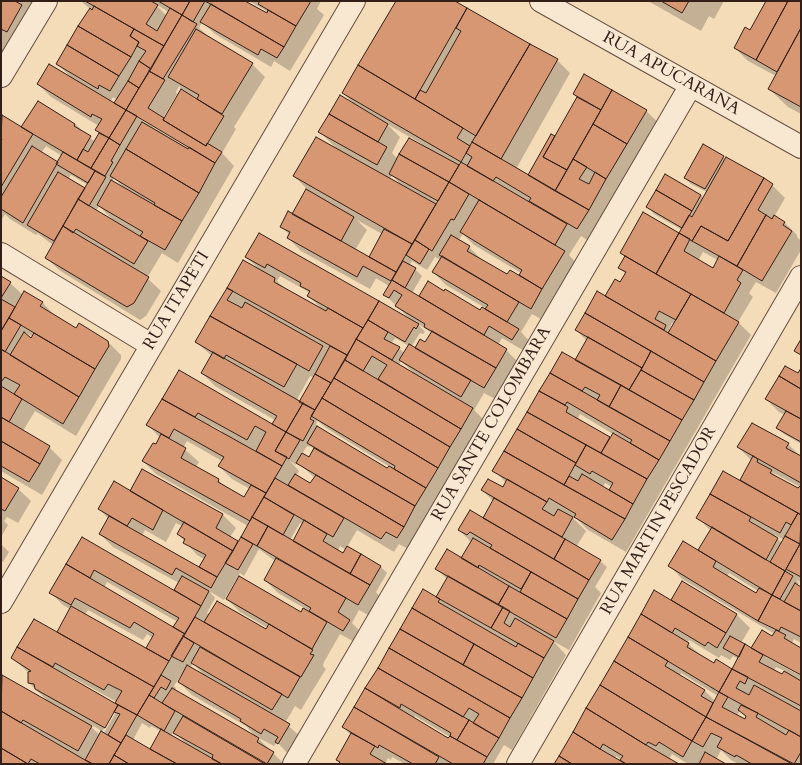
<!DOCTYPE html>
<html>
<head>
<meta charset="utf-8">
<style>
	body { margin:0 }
	#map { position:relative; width:802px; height:765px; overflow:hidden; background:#f5dcb9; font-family:Cardo,serif }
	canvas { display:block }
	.frame { position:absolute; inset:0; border:2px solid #331f18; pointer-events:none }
</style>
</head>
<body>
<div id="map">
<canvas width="802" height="765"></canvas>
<div class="frame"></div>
</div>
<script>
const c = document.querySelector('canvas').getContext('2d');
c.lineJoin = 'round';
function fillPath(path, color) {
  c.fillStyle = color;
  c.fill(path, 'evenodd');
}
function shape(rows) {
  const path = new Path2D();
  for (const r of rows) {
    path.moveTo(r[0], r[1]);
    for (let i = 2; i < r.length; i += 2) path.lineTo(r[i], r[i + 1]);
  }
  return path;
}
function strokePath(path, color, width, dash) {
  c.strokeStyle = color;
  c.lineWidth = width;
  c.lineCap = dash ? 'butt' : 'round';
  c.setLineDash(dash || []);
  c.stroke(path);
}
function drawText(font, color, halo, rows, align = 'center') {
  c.font = font + ' Cardo,serif';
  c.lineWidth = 3;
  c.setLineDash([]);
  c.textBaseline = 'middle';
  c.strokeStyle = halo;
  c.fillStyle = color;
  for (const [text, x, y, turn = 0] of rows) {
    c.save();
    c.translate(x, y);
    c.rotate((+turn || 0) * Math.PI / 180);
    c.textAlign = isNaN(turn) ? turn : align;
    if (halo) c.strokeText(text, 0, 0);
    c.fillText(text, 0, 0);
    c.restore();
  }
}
fillPath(shape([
	[1,1,45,1,1,76],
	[81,1,243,1,267,15,268,13,265,10,249,1,321,1,317,9,324,15,290,71,274,61,271,67,215,34,202,22,199,28,209,37,252,64,265,77,234,127,236,129,222,153,234,166,178,263,162,253,147,278,161,291,146,316,140,320,59,270,46,257,53,245,37,233,36,235,10,219,5,214,1,221,2,117,21,128,75,124,95,142,100,134,96,130,99,126,51,97,38,84,71,77,57,64,90,9],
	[157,5,169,12,167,16,157,6],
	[179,86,182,89,165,119,163,118,177,94,176,92],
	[188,93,198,99,197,101,187,95],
	[113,97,117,100,115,104,110,102],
	[141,117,194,149,193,151,141,120],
	[46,146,62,156,58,163,41,153],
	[71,175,88,185,84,189,68,179],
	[114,178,123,187,112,182],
	[99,206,114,221,96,211],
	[397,1,453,1,557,60,570,73,516,169,528,176,555,138,578,98,574,94,646,111,659,123,590,242,581,236,569,255,577,264,544,321,532,314,521,332,531,343,526,352,502,338,498,345,506,350,519,363,497,400,484,393,474,410,485,421,410,550,399,544,394,552,357,530,347,547,380,566,387,573,376,592,382,599,372,617,359,610,352,623,362,633,356,643,340,634,324,662,323,666,326,669,313,690,301,710,295,706,285,723,302,738,289,755,277,742,274,746,257,737,284,764,1,764,1,678,2,676,50,703,29,683,29,673,12,658,34,620,57,633,70,609,63,605,50,592,82,538,174,592,179,583,113,547,100,534,109,519,99,509,130,492,143,470,223,515,236,528,230,537,239,543,248,526,156,474,143,461,156,445,160,438,148,425,179,372,273,425,275,420,215,386,202,373,212,356,196,342,227,289,260,270,246,257,259,235,412,321,384,294,389,286,376,278,370,289,301,251,288,238,290,235,281,227,293,215,307,189,294,176,336,148,320,132,355,105,343,93],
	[387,124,422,144,421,146,398,159,392,153,400,137],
	[392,175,401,185,390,179],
	[357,220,382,234,369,258,355,250,367,230],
	[463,234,474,245,521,273,519,276,507,276,482,260,469,247,458,241],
	[435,257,441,260,433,272,446,285,487,309,481,311,428,283,419,298,412,293,422,276,415,269,409,266,412,261,427,270],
	[280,276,307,291,310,294,308,296,321,308,285,289,277,281],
	[417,323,432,333,425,343,415,349,411,347,420,333,423,334,425,332],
	[395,338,409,346,405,354,399,348,391,344],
	[401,361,414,373,399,365],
	[310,376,314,378,300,403,296,401],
	[317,420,326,428,390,467,388,470,321,429,316,425],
	[211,425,222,431,221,433,210,427],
	[187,441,222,461,219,466,232,479,250,489,245,498,227,488,218,480,196,467,199,462,183,448],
	[307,446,310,447,310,446,314,449,309,459,302,454],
	[290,461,296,465,297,462,315,478,311,485,296,476,299,471],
	[176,523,182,526,178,534,197,555,204,559,199,568,142,536,145,530,166,542],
	[300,523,303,524,293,542,290,540],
	[340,546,346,550,344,554,338,551],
	[259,549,275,561,265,580,278,593,304,608,302,613,227,599,240,612,268,628,266,630,209,616,207,613,215,598,209,591,224,600,240,573,244,576],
	[107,582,178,622,174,628,104,588],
	[88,610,143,640,147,634,153,638,147,650,85,615],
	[193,663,204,675,190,668],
	[68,675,117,702,115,705,67,677],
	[181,675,182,676,179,682,192,695,246,726,256,737,175,691,176,688,174,686],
	[114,710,116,712,104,733,102,732],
	[142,723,150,728,151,726,161,731,151,750,133,740],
	[90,724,102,731,100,735,89,725],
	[174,731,186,744,171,736],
	[648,1,724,1,714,19,709,16,701,31],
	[767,1,801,1,801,114,788,107,769,89,776,76,748,61,735,48,751,31],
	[723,156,726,160,772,185,785,198,774,217,785,223,797,235,797,237,801,241,801,250,776,293,756,282,749,293,753,297,738,322,751,335,626,552,588,530,577,519,572,517,586,531,576,547,600,561,607,567,595,587,601,593,569,650,553,641,566,655,512,750,504,745,493,764,405,764,392,757,391,760,388,758,385,764,339,764,340,762,337,759,351,735,343,727,423,591,436,598,447,579,437,569,462,560,471,542,459,530,483,519,493,501,482,490,503,489,506,483,494,470,562,353,576,361,587,341,576,330,606,297,621,284,626,274,619,268,625,257,621,253,680,235,682,230,654,214,648,207,701,195,704,199,707,192,691,184,685,178],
	[703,252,718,260,713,269,698,261],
	[672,323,675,324,671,331,669,329],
	[580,414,613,434,611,439,581,421,578,418],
	[605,483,612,487,610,491,603,487],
	[415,716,450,737,448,739,413,719],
	[1,277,10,283,23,295,42,302,55,316,76,329,108,342,121,355,121,359,76,436,35,411,23,431,49,447,62,460,42,495,1,471],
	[26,333,33,337,32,339,25,335],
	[801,370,801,444,784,434,777,428,785,415,779,412,766,399,799,374],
	[788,444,801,457,801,582,796,580,799,583,797,586,801,588,801,643,794,639,792,643,801,649,801,674,766,655,766,657,801,676,801,764,739,764,731,760,721,750,716,760,724,764,688,764,672,754,669,759,677,764,556,764,671,601,682,582,737,615,750,628,741,643,752,649,773,637,775,634,682,579,670,566,698,551,711,531,697,517,723,472,741,481,752,461,738,447],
	[772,472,800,487,799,490,778,478],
	[775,535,784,540,782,543,775,536],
	[775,541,777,541,764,565,762,564],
	[729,573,758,591,756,594,727,577],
	[689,640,719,658,721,655,730,660,733,656,738,659,732,670,714,664,702,656,687,643],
	[776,667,785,671,783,675,774,671],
	[681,673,718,696,715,701,704,690,680,676],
	[740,711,747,718,745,720,737,716],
	[616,756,622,760,621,762,615,758],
	[1,478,18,489,31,501,18,523,7,517,4,521,8,525,1,537],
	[1,544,9,552,3,562,1,561]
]), '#0003');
const building = shape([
	[1,1,15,1,22,5,7,32,1,29,1,1],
	[85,1,151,1,158,5,146,24,157,31,170,8,182,15,164,46,85,1],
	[158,1,190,1,182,15,158,1],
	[190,1,205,1,193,22,182,15,190,1],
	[205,1,245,1,267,13,268,10,296,26,284,47,205,1],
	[260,1,311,1,296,26,258,4,260,1],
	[396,1,455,1,467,8,415,99,358,65,396,1],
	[661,1,689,1,682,13,661,1],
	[766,1,788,1,756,60,734,48,745,27,750,30,766,1],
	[788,1,801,1,801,28,777,72,756,60,788,1],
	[211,4,284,47,277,58,261,49,258,55,200,22,211,4],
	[94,6,134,29,130,36,139,42,131,57,78,26,90,8,92,10,94,6],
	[467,8,530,44,476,136,415,99,420,90,426,93,461,31,456,28,467,8],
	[182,15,197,24,163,79,149,71,182,15],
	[78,26,131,57,119,76,67,45,78,26],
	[801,28,801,107,768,89,801,28],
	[134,29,164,46,151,69,139,61,146,51,137,46,139,42,130,36,134,29],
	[196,29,253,63,222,114,197,99,199,95,168,77,196,29],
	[530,44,558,59,501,159,472,142,530,44],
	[67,45,119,76,110,91,99,85,98,89,56,64,67,45],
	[139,61,151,69,139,88,128,81,139,61],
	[49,64,126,110,109,138,95,130,102,119,92,114,91,117,37,84,49,64],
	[358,65,463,128,457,138,470,146,461,162,342,93,358,65],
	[149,71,165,80,148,108,164,118,163,120,206,146,207,143,222,152,215,163,126,110,149,71],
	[584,74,612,90,601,110,573,94,584,74],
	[128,81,139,88,126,110,114,103,128,81],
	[181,89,224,116,206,146,163,120,181,89],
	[612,90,647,110,627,144,593,124,612,90],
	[340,95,388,124,378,142,329,114,340,95],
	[577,97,601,110,567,170,543,157,577,97],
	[38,101,75,124,74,126,91,136,77,160,21,127,38,101],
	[126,110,137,116,120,145,109,138,126,110],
	[329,114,387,147,377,165,318,132,329,114],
	[2,115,33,134,1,187,1,142,2,139,1,138,2,115],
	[142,122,188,149,189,147,215,163,199,193,126,149,142,122],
	[593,124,627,144,606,179,573,159,593,124],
	[99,133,109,138,91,168,77,160,83,149,88,152,99,133],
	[551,134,555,136,543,157,567,170,555,191,528,175,551,134],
	[316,137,436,204,412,244,293,176,316,137],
	[109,138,120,145,111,161,113,162,105,176,91,168,109,138],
	[409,138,459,165,449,182,399,154,409,138],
	[472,142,589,210,577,229,529,201,531,198,496,177,493,181,467,166,472,157,466,153,472,142],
	[703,144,724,156,705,189,684,178,703,144],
	[32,146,58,162,23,223,1,209,1,197,32,146],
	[126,149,199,193,182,221,154,205,155,203,110,176,126,149],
	[63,152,95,171,88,183,56,164,63,152],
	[399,154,449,182,438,201,389,174,399,154],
	[726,157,764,178,728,241,701,226,692,241,679,233,689,215,692,217,726,157],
	[573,159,587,167,579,179,589,184,595,172,606,179,589,210,555,191,573,159],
	[461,162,567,224,555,245,449,182,461,162],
	[95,171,106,177,89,206,78,199,95,171],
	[58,172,85,188,54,241,27,225,58,172],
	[665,174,701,195,692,211,656,190,665,174],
	[764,178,773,184,758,210,766,215,737,266,692,241,701,226,728,241,764,178],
	[111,180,182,221,165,250,140,236,143,232,97,205,111,180],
	[449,182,469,194,454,220,451,219,432,251,415,240,449,182],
	[306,189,354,217,341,241,292,214,306,189],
	[656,190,692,211,682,228,646,207,656,190],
	[78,199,148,241,134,264,76,229,73,233,63,226,78,199],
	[479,200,565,251,542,289,519,275,522,270,460,232,479,200],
	[288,211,396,272,391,281,363,266,357,277,287,238,290,232,280,227,288,211],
	[643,212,679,233,656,274,620,253,643,212],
	[766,215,772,219,774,215,785,222,783,225,792,231,762,281,737,266,766,215],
	[63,226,149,277,134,303,127,307,45,258,63,226],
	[384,229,412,244,396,272,369,257,384,229],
	[259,233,379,301,363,328,307,296,310,291,300,286,301,283,267,264,265,268,245,257,259,233],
	[679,233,690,239,684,251,713,268,719,256,743,270,737,280,741,283,724,313,656,274,679,233],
	[451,235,470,246,467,251,507,274,510,270,542,289,531,309,439,255,451,235],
	[415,240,429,249,420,264,406,255,415,240],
	[442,256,519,302,507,322,485,309,488,305,432,272,442,256],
	[625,256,691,294,676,320,659,311,655,319,666,325,664,330,605,296,615,279,620,282,626,272,618,268,625,256],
	[243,260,275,278,274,282,326,311,328,308,363,328,347,355,227,288,243,260],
	[403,261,416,268,405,288,392,280,403,261],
	[1,276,11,282,1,298,1,276],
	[392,280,507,349,496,368,424,327,425,324,395,306,402,295,394,290,389,298,383,295,392,280],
	[428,281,444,291,445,289,480,310,482,307,519,329,512,340,489,326,484,335,419,296,428,281],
	[227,288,233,291,227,300,242,308,245,302,323,346,309,371,210,316,227,288],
	[24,291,43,302,40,306,76,328,79,323,108,341,109,346,95,369,9,318,24,291],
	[597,291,716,361,704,382,585,313,597,291],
	[691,294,739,322,716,361,668,333,691,294],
	[1,299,15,307,1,331,1,299],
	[379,301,419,324,416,329,414,327,405,342,368,320,379,301],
	[585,313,651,351,642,368,575,330,585,313],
	[210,316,297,364,284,387,226,355,224,359,195,342,210,316],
	[9,318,21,325,5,352,1,349,1,331,9,318],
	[368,320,388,332,384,339,400,347,392,360,356,339,368,320],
	[432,331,496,368,484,388,415,348,420,339,425,342,432,331],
	[24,332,31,338,34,333,95,369,79,397,10,355,24,332],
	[588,337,642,368,629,390,575,360,588,337],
	[356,339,473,408,461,429,378,379,387,365,372,356,363,371,345,360,356,339],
	[801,339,801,355,794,351,801,339],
	[409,344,471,380,461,397,399,360,409,344],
	[330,346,347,355,331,383,315,374,330,346],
	[1,349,79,397,63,424,14,394,20,385,5,377,1,382,1,349],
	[651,351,704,382,694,400,641,370,651,351],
	[213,352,303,403,286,432,272,424,277,416,201,373,213,352],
	[562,352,621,385,609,407,597,400,600,395,585,387,582,391,550,373,562,352],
	[345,360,461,429,450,447,334,378,345,360],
	[785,366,798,373,801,368,801,389,779,376,785,366],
	[179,370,286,432,275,451,287,457,282,466,256,451,266,432,255,426,247,440,198,413,195,417,162,399,179,370],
	[641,370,694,400,682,420,629,390,641,370],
	[550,373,670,441,659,460,630,443,632,440,567,402,565,405,539,391,550,373],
	[315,374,331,383,315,410,299,402,315,374],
	[779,376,801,389,801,419,765,399,779,376],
	[334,378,450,447,438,468,322,398,334,378],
	[621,385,682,420,670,441,609,407,621,385],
	[1,386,22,399,9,422,1,417,1,386],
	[539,391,568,407,566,412,610,437,601,453,527,412,539,391],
	[322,398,438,468,426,488,394,469,395,466,311,416,322,398],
	[162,399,282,466,266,493,218,466,224,457,174,429,169,438,146,425,162,399],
	[303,403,315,410,310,419,314,421,303,441,286,432,303,403],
	[786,411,801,419,801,442,776,428,786,411],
	[527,412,586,445,576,463,517,429,527,412],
	[1,417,50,446,40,464,1,441,1,417],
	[752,423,789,443,786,448,801,456,801,483,737,447,752,423],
	[317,426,387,468,389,466,426,488,415,506,307,443,317,426],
	[517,429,576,463,564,485,504,451,517,429],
	[286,432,300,440,289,459,275,451,286,432],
	[613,433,659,460,647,479,601,453,613,433],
	[161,434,186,448,181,458,219,479,218,482,244,497,251,485,266,493,250,521,142,461,153,443,156,444,161,434],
	[1,441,40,464,29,482,1,466,1,441],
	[586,445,647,479,633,504,609,490,613,483,592,471,590,474,575,465,586,445],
	[314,448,415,506,404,527,296,463,302,453,309,457,314,448],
	[504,451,625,519,612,540,574,517,576,514,549,498,547,502,492,471,504,451],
	[753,456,758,459,757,462,772,470,770,473,798,488,800,486,801,487,801,515,740,480,753,456],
	[142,469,223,514,216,528,238,541,233,551,130,491,142,469],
	[723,471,798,513,791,525,786,522,780,533,710,494,723,471],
	[295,474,310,483,316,475,404,527,397,538,386,532,381,539,288,485,295,474],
	[582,474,633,504,625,519,564,485,569,476,578,481,582,474],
	[1,477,19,488,5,511,1,509,1,477],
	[275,478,344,518,333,537,264,497,275,478],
	[488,479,503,487,507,479,547,502,542,509,554,516,558,509,573,517,562,537,481,490,488,479],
	[114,481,163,510,153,530,132,518,127,526,98,509,114,481],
	[710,494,751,517,749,521,778,538,766,560,696,518,710,494],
	[264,497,294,515,283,535,252,517,264,497],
	[494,498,565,539,554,559,483,518,494,498],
	[470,510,589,580,578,599,490,548,492,545,470,532,467,535,458,530,470,510],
	[798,513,801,515,800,544,785,536,798,513],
	[109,516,192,563,217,577,211,588,176,568,172,575,99,534,109,516],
	[252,517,268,526,257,546,241,537,252,517],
	[304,520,327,534,323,541,343,553,347,546,361,554,350,574,293,541,304,520],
	[184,522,233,551,217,577,199,567,206,555,183,543,185,539,177,534,184,522],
	[268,526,370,585,358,605,257,546,268,526],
	[712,527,785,571,772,595,698,550,712,527],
	[785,536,800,544,785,571,770,562,785,536],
	[82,537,201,606,185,634,173,627,179,618,94,570,90,578,66,564,82,537],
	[241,537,253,544,238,570,225,563,241,537],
	[473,538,531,572,521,589,479,565,478,568,461,558,473,538],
	[565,539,601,560,589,580,554,559,565,539],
	[683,541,716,561,713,567,756,593,759,588,772,595,758,621,668,566,683,541],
	[800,544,801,544,801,577,786,569,800,544],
	[447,549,509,586,498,605,435,569,447,549],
	[361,554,381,566,370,585,350,574,361,554],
	[276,558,346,598,338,612,350,620,343,631,309,611,311,608,264,580,276,558],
	[66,564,185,634,169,661,146,648,154,634,134,622,130,628,75,598,71,605,49,593,66,564],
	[785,571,793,576,780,599,772,595,785,571],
	[531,572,578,599,567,619,520,592,531,572],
	[182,576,209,591,201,606,174,590,182,576],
	[239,576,301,612,303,608,327,622,312,649,226,599,239,576],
	[448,576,503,607,491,628,436,597,448,576],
	[682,581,737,614,726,633,671,600,682,581],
	[795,583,801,587,801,611,784,602,795,583],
	[509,586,567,619,556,638,498,605,509,586],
	[423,589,440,599,438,602,516,647,518,643,544,658,533,678,412,608,423,589],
	[654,590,726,633,717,648,708,642,705,646,675,628,672,633,641,614,654,590],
	[772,595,801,611,801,639,801,637,781,627,779,631,758,621,772,595],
	[217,601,266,629,269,624,313,650,310,654,314,655,301,677,204,622,217,601],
	[71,606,169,661,154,687,57,632,71,606],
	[503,607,510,611,504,623,510,627,515,618,554,641,544,658,491,628,503,607],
	[412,608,474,644,463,665,400,629,412,608],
	[641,614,689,643,687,647,714,663,716,659,732,669,719,692,628,637,641,614],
	[195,617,300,677,288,698,183,636,195,617],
	[34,619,154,687,137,715,115,703,122,691,108,684,104,690,55,663,53,667,17,647,34,619],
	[400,629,522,698,510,718,389,648,400,629],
	[762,630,772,636,776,630,786,635,784,638,801,648,801,675,751,648,762,630],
	[183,636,194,643,183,662,171,656,183,636],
	[730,636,745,644,739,657,723,648,730,636],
	[628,637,668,661,665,666,705,690,701,696,713,703,706,717,614,661,628,637],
	[474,644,533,678,522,698,463,665,474,644],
	[745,644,763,655,759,662,782,674,784,671,801,681,801,706,732,669,745,644],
	[17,647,118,705,105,728,35,689,34,684,28,683,28,672,31,671,11,658,17,647],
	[200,647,282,694,272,710,191,663,200,647],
	[389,648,510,718,499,738,473,723,479,714,469,708,463,717,378,668,389,648],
	[614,661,706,717,692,741,600,685,614,661],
	[187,665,290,724,278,744,275,742,278,737,264,729,261,734,240,721,241,719,178,682,187,665],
	[378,668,469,720,457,740,450,736,451,733,401,704,400,708,365,688,378,668],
	[732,669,748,677,745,684,740,681,736,688,749,695,754,685,801,711,801,737,719,692,732,669],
	[2,675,92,726,78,751,23,720,21,723,1,711,2,675],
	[161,675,171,681,166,690,161,687,154,698,149,695,161,675],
	[600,685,692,741,683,757,659,742,656,746,648,742,646,745,586,708,600,685],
	[172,688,259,738,257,742,274,752,267,764,162,703,172,688],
	[365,688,448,738,450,736,487,757,483,764,453,764,354,707,365,688],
	[719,692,728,697,722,707,745,719,746,716,738,710,741,705,758,713,756,717,786,735,789,730,801,737,801,752,794,764,706,717,719,692],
	[149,695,175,711,164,731,137,715,149,695],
	[118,705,137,715,121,743,108,735,120,714,114,712,118,705],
	[354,707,439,757,435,764,413,764,379,745,378,748,342,727,354,707],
	[586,708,646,745,679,764,626,764,620,760,623,756,603,744,600,749,573,732,586,708],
	[1,711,85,760,93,764,40,764,31,759,28,764,1,748,1,711],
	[183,716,265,764,222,764,212,759,213,755,173,733,183,716],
	[706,717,792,764,752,764,736,755,735,757,717,747,722,738,711,733,703,747,692,741,706,717],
	[469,720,499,738,487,757,457,740,469,720],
	[161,729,164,731,222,764,177,764,150,749,161,729],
	[101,731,121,743,109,764,93,764,85,760,101,731],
	[573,732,600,749,626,764,572,764,559,756,573,732],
	[351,733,375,746,370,754,387,764,338,764,340,762,336,760,351,733],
	[126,735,150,749,177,764,129,764,114,755,126,735],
	[1,748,28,764,1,764,1,748],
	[705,752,726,764,699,764,705,752],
	[114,755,129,764,109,764,114,755],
	[559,756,572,764,554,764,559,756]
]);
fillPath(building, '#d89773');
strokePath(building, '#331f18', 1);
const street = shape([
	[541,1,801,147],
	[1,76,46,1],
	[1,254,151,345],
	[1,602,354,1],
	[294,764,691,85],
	[518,764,801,277]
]);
strokePath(street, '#644e40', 24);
strokePath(street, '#f8e8d2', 22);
drawText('17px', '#331f18', '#f8e8d2', [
	["RUA APUCARANA",671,74,29],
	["RUA ITAPETI",177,301,-59],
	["RUA SANTE COLOMBARA",492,424,-60],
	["RUA MARTIN PESCADOR",659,521,-60]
]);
</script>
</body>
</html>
